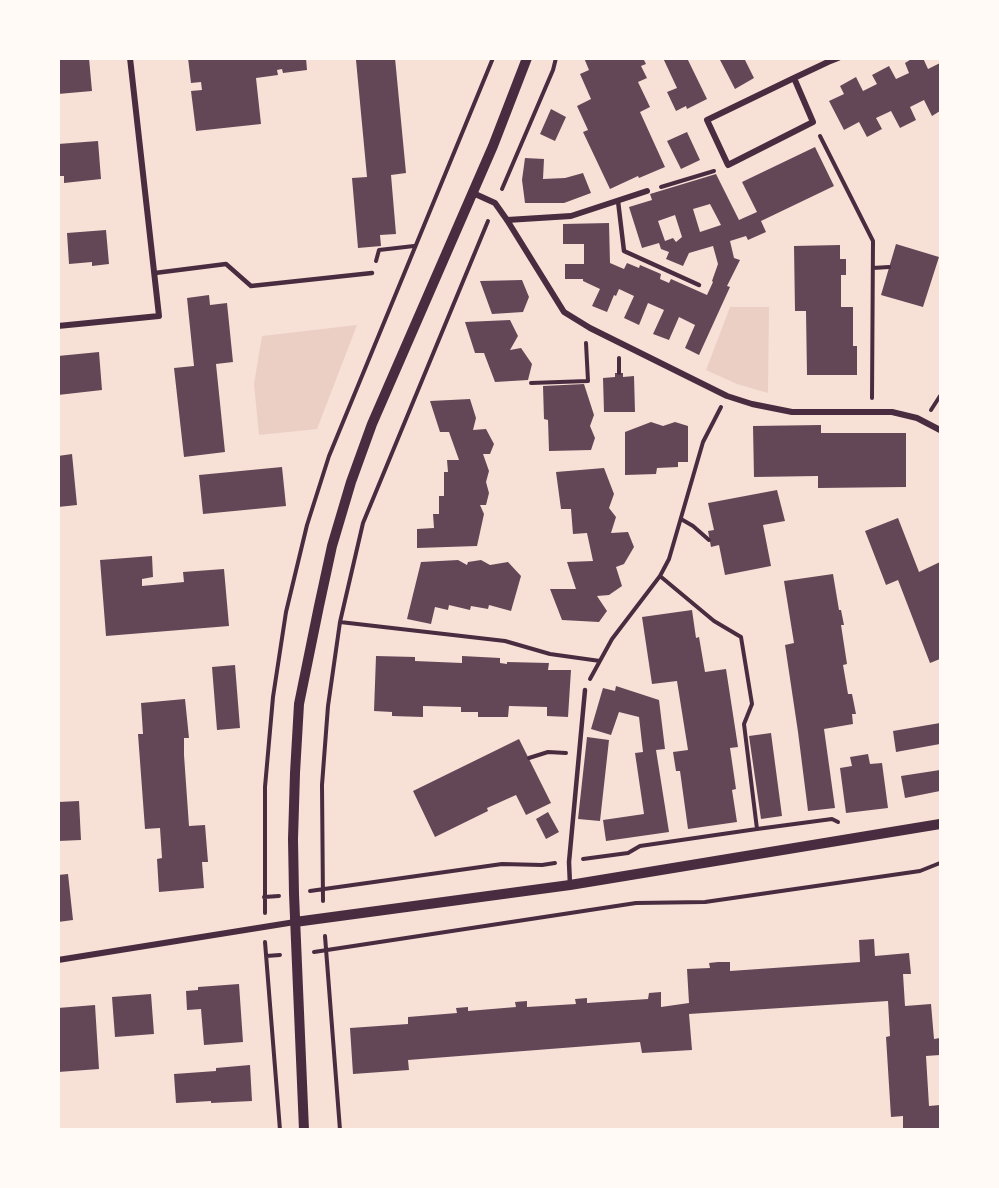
<!DOCTYPE html>
<html>
<head>
<meta charset="utf-8">
<style>
	body { margin:0 }
	#map { position:relative; width:999px; height:1188px; overflow:hidden; background:#f7e1d7; font-family:"Space Grotesk",sans-serif }
	canvas { display:block }
	.frame { position:absolute; inset:0; border:60px solid #fffaf5; pointer-events:none }
</style>
</head>
<body>
<div id="map">
<canvas width="999" height="1188"></canvas>
<div class="frame"></div>
</div>
<script>
const c = document.querySelector('canvas').getContext('2d');
c.lineJoin = 'round';
function fillPath(path, color) {
  c.fillStyle = color;
  c.fill(path, 'evenodd');
}
function shape(rows) {
  const path = new Path2D();
  for (const r of rows) {
    path.moveTo(r[0], r[1]);
    for (let i = 2; i < r.length; i += 2) path.lineTo(r[i], r[i + 1]);
  }
  return path;
}
function strokePath(path, color, width, dash) {
  c.strokeStyle = color;
  c.lineWidth = width;
  c.lineCap = dash ? 'butt' : 'round';
  c.setLineDash(dash || []);
  c.stroke(path);
}
fillPath(shape([
	[730,307,769,307,768,393,737,384,706,370],
	[357,325,317,429,259,435,254,384,262,336]
]), '#ebcfc5');
fillPath(shape([
	[58,58,89,58,92,91,58,94],
	[188,58,306,58,307,70,283,73,282,69,277,70,278,75,256,78,261,124,196,131,191,91,202,90,201,82,191,83],
	[370,58,395,58,406,173,391,175,396,234,380,235,381,246,358,248,352,178,367,177,356,60],
	[584,58,643,58,646,64,641,66,647,78,638,82,650,107,640,112,665,167,639,178,638,176,610,189,583,132,588,130,577,106,591,99,580,74,589,70],
	[663,58,687,58,707,99,687,109,686,106,676,111,667,92,677,88],
	[719,58,744,58,754,78,735,89],
	[913,58,923,58,928,69,940,63,940,111,932,116,924,100,910,107,916,120,900,128,891,111,876,118,882,129,867,137,859,122,844,130,829,101,844,94,840,86,856,77,863,91,877,84,872,75,889,66,896,79,909,73,905,63],
	[551,109,566,117,555,141,540,134],
	[687,132,700,160,681,169,667,141],
	[98,141,101,179,64,183,64,176,58,176,58,144],
	[815,147,834,186,761,221,766,232,748,240,746,236,730,241,734,258,740,260,727,286,730,287,699,355,685,348,695,325,679,317,669,340,653,334,664,310,648,303,639,325,624,318,634,296,619,289,616,296,614,295,607,312,592,306,600,289,583,281,583,279,565,279,565,264,584,264,584,244,563,244,563,224,609,223,610,263,624,269,627,263,639,268,640,265,661,274,660,279,669,283,671,279,707,295,713,282,712,281,718,264,713,246,689,253,683,266,666,259,669,252,661,249,659,243,642,248,629,207,652,200,650,194,716,174,739,220,757,212,742,182],
	[710,204,721,225,700,232,693,209],
	[675,215,682,237,676,242,673,238,665,241,658,221],
	[525,158,544,159,543,179,565,178,583,173,591,193,564,203,525,203,522,180],
	[106,230,109,264,92,266,92,262,69,264,67,233],
	[896,244,939,257,923,307,881,295],
	[840,245,840,259,846,259,846,275,841,275,841,307,853,307,853,346,857,346,857,375,807,375,806,311,795,311,794,246],
	[522,280,529,297,523,312,492,314,480,281],
	[209,295,210,305,227,303,233,362,216,364,225,452,184,457,174,368,194,366,187,298],
	[510,320,518,336,510,350,521,348,532,364,528,380,495,382,484,353,475,353,465,322],
	[99,352,102,390,58,395,58,356],
	[615,373,623,373,623,377,634,376,635,412,604,412,603,378,615,377],
	[584,384,594,415,590,426,595,438,591,450,549,451,548,420,544,419,543,386],
	[470,399,476,418,473,430,486,429,494,444,490,454,483,454,489,471,486,482,489,493,486,505,480,505,484,514,477,546,417,548,417,529,434,528,433,514,439,514,439,496,444,496,444,472,448,472,447,460,459,460,449,432,440,432,430,401],
	[651,422,663,426,675,422,688,426,688,462,678,462,678,467,657,468,656,474,625,475,625,432],
	[821,425,821,433,906,433,906,487,818,488,818,476,754,477,753,426],
	[72,454,77,505,58,507,58,456],
	[282,467,286,506,203,514,199,475],
	[604,468,614,494,609,508,616,517,611,533,628,532,634,547,624,564,616,567,622,586,609,595,597,596,607,611,599,622,562,620,550,589,576,589,567,562,593,561,587,533,573,534,571,509,561,509,556,472],
	[777,490,785,521,763,525,771,566,725,575,719,545,711,547,708,531,714,530,708,503],
	[898,518,919,572,940,562,940,659,930,663,898,580,886,585,865,531],
	[152,556,153,577,142,579,142,586,184,582,183,572,224,569,229,626,106,636,100,560],
	[458,560,467,565,468,562,481,560,490,565,508,562,521,576,511,611,489,605,488,609,471,606,470,610,449,605,448,610,435,607,431,624,407,619,421,562],
	[833,574,839,610,841,610,844,625,841,625,847,664,843,665,848,694,852,694,856,714,852,714,853,724,824,729,835,808,808,811,798,732,785,645,794,643,784,581],
	[692,610,696,638,699,637,705,672,726,669,738,747,730,748,736,789,732,790,737,822,688,829,680,771,676,771,673,752,688,750,677,681,652,684,642,617],
	[376,656,415,657,415,661,462,663,462,656,500,658,500,663,507,664,507,662,549,663,548,670,571,670,568,717,547,716,547,707,509,706,508,717,478,717,478,712,461,712,461,707,423,706,423,717,392,716,392,712,374,711],
	[235,665,240,728,217,730,212,667],
	[616,686,659,700,665,749,656,750,669,832,606,841,603,820,644,814,635,753,643,752,639,717,619,712,611,735,591,729,603,688,615,691],
	[185,699,189,738,184,738,184,755,189,826,205,825,208,862,202,862,204,888,159,892,157,859,162,858,160,828,145,829,138,734,143,734,141,703],
	[940,723,940,744,896,752,893,731],
	[771,733,782,816,761,819,749,736],
	[587,737,609,740,600,821,578,819],
	[519,739,551,803,526,815,516,795,487,808,488,811,435,837,413,791],
	[868,754,870,764,882,763,888,808,846,813,840,768,852,766,850,757],
	[940,770,940,791,905,798,901,776],
	[79,801,81,840,58,841,58,802],
	[548,812,559,832,546,839,536,819],
	[68,874,73,920,58,922,58,875],
	[874,939,875,956,909,953,911,974,903,974,905,1006,931,1004,934,1039,940,1038,940,1055,926,1056,929,1106,940,1105,940,1130,903,1130,903,1116,891,1117,886,1037,890,1036,888,1001,689,1014,692,1050,642,1053,640,1042,408,1060,409,1070,353,1074,350,1028,408,1024,408,1017,457,1013,456,1008,468,1007,468,1011,516,1007,515,1002,527,1001,527,1007,576,1004,575,999,587,998,587,1003,648,999,649,993,661,992,661,1007,689,1003,687,969,710,968,709,963,718,962,730,962,730,971,860,962,859,940],
	[239,984,243,1042,204,1045,201,1009,187,1010,186,991,198,990,198,987],
	[151,994,154,1034,115,1037,112,997],
	[95,1005,99,1069,58,1072,58,1008],
	[250,1065,252,1101,211,1103,211,1101,176,1103,174,1074,216,1071,216,1068]
]), '#644757');
strokePath(shape([
	[820,136,873,241,872,398],
	[661,187,714,171],
	[502,189,553,70,556,58],
	[376,261,379,250,414,246],
	[873,268,889,267],
	[619,373,619,358],
	[531,383,588,381,586,343],
	[931,410,940,396],
	[681,519,693,526,709,540],
	[660,576,714,621,741,637,752,704,744,724,757,829],
	[340,622,505,641,550,654,600,661],
	[590,679,612,639,660,576,669,559,703,442,721,407],
	[529,758,548,752,566,753],
	[583,859,628,853,640,846,757,829,832,819,838,822],
	[310,891,502,864,542,865,555,863],
	[264,897,279,896],
	[323,901,322,785,328,706,340,622,363,523,488,221],
	[265,913,265,787,273,697,286,612,307,525,329,456,493,58],
	[325,936,340,1130],
	[265,942,280,1130],
	[314,952,636,903,705,902,920,871,940,863],
	[266,956,280,955]
]), '#4a2c40', 4);
strokePath(shape([
	[618,201,624,251,699,285],
	[155,273,226,264,251,286,372,273],
	[570,885,569,862,585,690]
]), '#4a2c40', 4.5);
strokePath(shape([
	[794,78,813,122,728,165,707,120,794,78,828,62,838,58],
	[473,193,495,203,507,220,564,312,590,328,727,396,752,404,792,412,892,412,917,418,940,430],
	[507,220,571,216,647,191],
	[58,326,159,316,130,58],
	[58,960,295,922]
]), '#4a2c40', 6);
strokePath(shape([
	[295,922,570,885,940,824],
	[304,1130,294,894,293,839,295,773,299,704,319,606,332,546,351,482,372,424,493,146,527,58]
]), '#4a2c40', 10);
</script>
</body>
</html>
